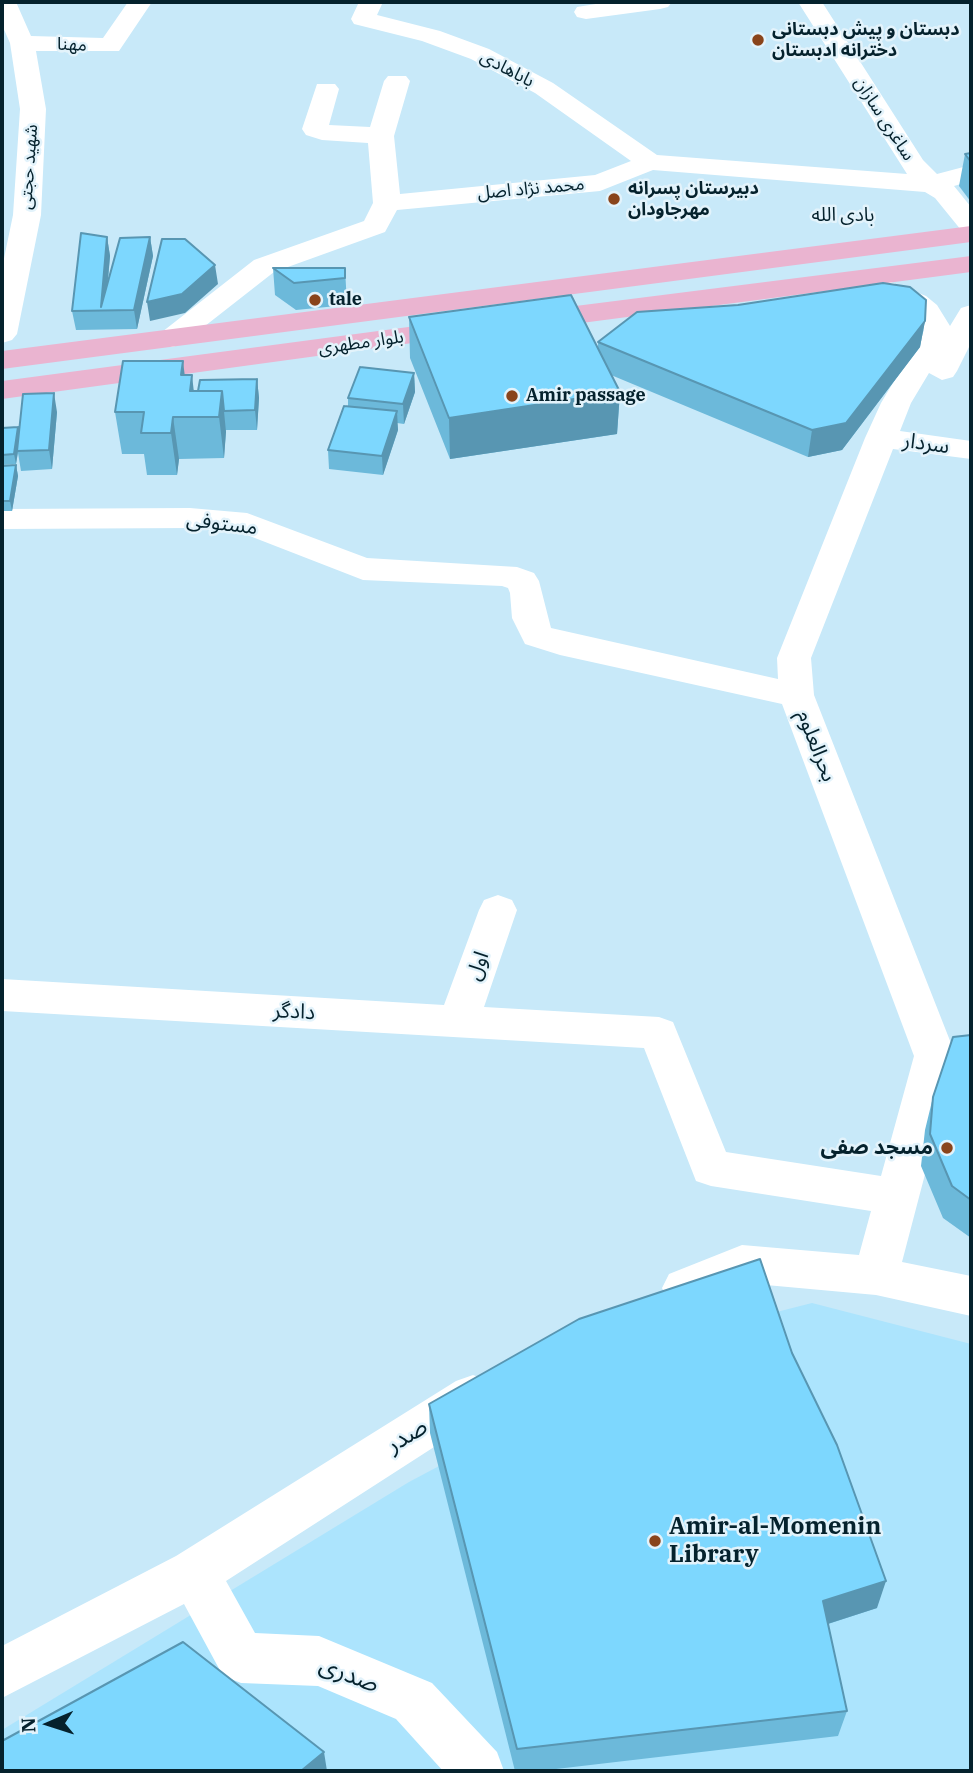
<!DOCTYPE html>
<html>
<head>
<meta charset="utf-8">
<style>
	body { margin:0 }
	#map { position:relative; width:973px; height:1773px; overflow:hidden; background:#c8e9f9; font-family:"IBM Plex Serif",serif }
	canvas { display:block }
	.frame { position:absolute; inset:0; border:4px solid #05222d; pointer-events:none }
	.north { position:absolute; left:14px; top:1689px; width:70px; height:70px; -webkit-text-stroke:5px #e3f3fb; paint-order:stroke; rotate:267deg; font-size:19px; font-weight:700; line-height:28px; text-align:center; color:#05222d }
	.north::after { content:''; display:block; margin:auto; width:24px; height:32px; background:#05222d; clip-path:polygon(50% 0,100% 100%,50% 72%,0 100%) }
</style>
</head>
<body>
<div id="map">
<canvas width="973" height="1773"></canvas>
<div class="frame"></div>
<div class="north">N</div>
</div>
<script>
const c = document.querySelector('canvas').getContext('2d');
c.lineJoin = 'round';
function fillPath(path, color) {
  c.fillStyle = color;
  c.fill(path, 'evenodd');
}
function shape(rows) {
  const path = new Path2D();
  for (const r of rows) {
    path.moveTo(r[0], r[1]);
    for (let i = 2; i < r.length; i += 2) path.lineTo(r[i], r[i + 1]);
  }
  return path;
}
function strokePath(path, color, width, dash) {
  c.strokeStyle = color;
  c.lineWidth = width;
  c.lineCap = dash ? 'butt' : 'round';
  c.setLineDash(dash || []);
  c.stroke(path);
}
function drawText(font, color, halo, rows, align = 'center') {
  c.font = font + ' "IBM Plex Serif","Noto Sans Arabic",serif';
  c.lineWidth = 5;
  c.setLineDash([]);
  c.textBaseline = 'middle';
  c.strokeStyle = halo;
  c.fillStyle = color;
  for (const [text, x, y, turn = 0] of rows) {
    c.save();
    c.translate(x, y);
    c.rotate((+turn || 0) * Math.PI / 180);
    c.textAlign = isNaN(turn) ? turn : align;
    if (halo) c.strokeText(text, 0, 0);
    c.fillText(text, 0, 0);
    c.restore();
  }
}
fillPath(shape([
	[812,1303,971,1344,971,1771,2,1771,2,1730,409,1482,686,1335]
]), '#ace4fd');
fillPath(shape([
	[2,2,16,2,31,36,103,38,128,2,152,2,119,51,36,51,46,109,41,215,17,334,12,340,2,343,2,268,13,215,20,109,10,43,2,25,2,2],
	[359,2,383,2,377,15,440,31,489,49,553,83,657,155,907,174,798,2,822,2,923,160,937,174,971,165,971,181,954,186,971,207,971,232,961,230,935,198,925,192,653,170,600,191,397,210,385,232,274,272,182,344,172,347,162,344,157,338,162,332,254,260,364,221,373,203,368,143,322,140,306,135,302,129,317,84,335,84,339,89,329,125,370,127,384,81,388,76,406,76,410,81,394,136,400,194,595,175,631,161,535,93,471,59,422,41,354,24,351,19,359,2],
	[608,2,672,2,668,7,660,9,586,19,577,17,574,12,577,7,608,2],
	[878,277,926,296,937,305,950,326,961,308,971,305,971,343,957,371,953,377,942,380,929,373,911,403,900,431,971,441,971,459,893,449,811,658,814,695,956,1056,902,1262,971,1276,971,1316,876,1295,744,1283,685,1308,669,1302,662,1288,669,1274,742,1245,859,1255,871,1211,711,1186,696,1181,644,1048,2,1011,2,979,444,1005,479,910,484,900,498,895,512,900,517,910,484,1007,659,1017,673,1022,726,1152,881,1176,914,1056,782,704,560,655,525,644,512,618,510,593,508,588,502,586,363,580,242,533,190,528,2,529,2,509,190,508,247,513,367,558,517,567,534,573,539,581,551,628,778,679,777,658,865,438,881,403,924,331,916,316,906,308,868,292,864,286,868,280,878,277],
	[473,1375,490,1381,496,1396,490,1411,226,1581,255,1633,319,1636,432,1683,497,1752,504,1771,443,1771,396,1719,318,1686,241,1683,223,1676,184,1604,2,1698,2,1646,176,1556,456,1381,473,1375]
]), '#fff');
fillPath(shape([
	[971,226,971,242,2,369,2,351,971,226],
	[971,256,971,272,528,330,518,327,513,321,518,315,528,312,971,256],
	[461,320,471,323,476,329,471,335,2,399,2,381,461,320]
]), '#eab4d0');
fillPath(shape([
	[971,153,971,202,959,186,965,154],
	[107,237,110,256,108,281,150,237,153,256,137,329,76,330,72,311],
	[273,268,345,268,347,305,296,310,275,295],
	[409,317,598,348,598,342,925,321,920,347,842,450,808,457,611,375,620,392,617,434,450,459,410,358],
	[414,373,415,392,404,424,397,423,398,430,383,475,329,469,328,450,348,406,348,398],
	[185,375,194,391,257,379,259,398,257,430,226,430,224,458,179,459,177,475,147,475,144,454,122,454,115,412],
	[57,412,52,469,21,471,18,453,16,464,2,465,2,428,19,433],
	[16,465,18,476,12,511,2,511,2,466],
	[971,1035,971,1238,943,1218,921,1166,925,1130,933,1097],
	[429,1404,877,1608,828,1624,847,1711,838,1736,539,1771,515,1771,430,1433]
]), '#6cb9da');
fillPath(shape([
	[107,237,110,256,105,311,101,307],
	[150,237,153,256,137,329,134,310],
	[215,265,218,284,185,313,150,321,147,302],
	[925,321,920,347,842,450,808,457,812,430],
	[183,361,188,402,181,375],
	[414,373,415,392,404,424,403,404],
	[192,375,196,411,190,391],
	[257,379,259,398,257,430,255,410],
	[222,391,226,432,224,458,219,417],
	[620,392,617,434,450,459,449,418],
	[54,393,57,412,52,469,49,450],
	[397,411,398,430,383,475,382,456],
	[173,417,179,459,177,475,171,433],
	[18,427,20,437,16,464,14,454],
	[16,465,18,476,12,511,10,501],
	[886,1581,877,1608,815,1628,823,1601],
	[324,1752,327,1771,301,1771]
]), '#5896b2');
const building = shape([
	[971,153,971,162,965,154,971,153],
	[81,233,107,237,101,307,120,238,150,237,134,310,72,311,81,233],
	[162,239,185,239,215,265,182,294,147,302,162,239],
	[273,268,345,268,345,278,294,283,273,268],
	[883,283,910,287,926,300,925,321,846,423,812,430,598,342,637,312,738,305,883,283],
	[571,295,620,392,449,418,409,317,571,295],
	[123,361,183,361,181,375,192,375,190,391,222,391,219,417,173,417,171,433,141,433,144,412,115,412,123,361],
	[360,367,414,373,403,404,348,398,360,367],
	[257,379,255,410,224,411,222,391,198,391,200,380,257,379],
	[54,393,49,450,17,451,23,394,54,393],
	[344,406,397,411,382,456,328,450,344,406],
	[18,427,14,454,2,455,2,428,18,427],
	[16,465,10,501,2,501,2,466,16,465],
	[971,1035,971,1200,952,1186,930,1134,933,1097,953,1037,971,1035],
	[760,1259,792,1353,837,1445,886,1581,823,1601,847,1711,517,1749,429,1404,579,1319,760,1259],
	[183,1642,324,1752,301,1771,2,1771,2,1741,183,1642]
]);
fillPath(building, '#7dd7fe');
strokePath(building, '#5896b2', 2);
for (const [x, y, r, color] of [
	[758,40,7,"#89441b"],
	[614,199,7,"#89441b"],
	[315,300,7,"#89441b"],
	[512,396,7,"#89441b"],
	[947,1148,7,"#89441b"],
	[655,1541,7,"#89441b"]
]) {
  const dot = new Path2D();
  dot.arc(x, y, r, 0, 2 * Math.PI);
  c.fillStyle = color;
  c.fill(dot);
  strokePath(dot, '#e3f3fb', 2.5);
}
drawText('bold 18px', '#05222d', '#e3f3fb', [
	["دبستان و پیش دبستانی",772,30],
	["دخترانه ادبستان",772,51],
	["دبیرستان پسرانه",628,189],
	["مهرجاودان",628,210],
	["tale",329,300],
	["Amir passage",526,396]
], 'left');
drawText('18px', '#05222d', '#e3f3fb', [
	["مهنا",72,45,2],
	["باباهادی",507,69,28],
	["ساغری سازان",884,119,57],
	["شهید حجتی",29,167,-86],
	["محمد نژاد اصل",531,189,-5],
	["بلوار مطهری",361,343,-8]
]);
drawText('19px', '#05222d', '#e3f3fb', [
	["بادی الله",843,216]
]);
drawText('21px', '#05222d', '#e3f3fb', [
	["سردار",926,444,8],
	["مستوفی",222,524,7],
	["بحرالعلوم",816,746,69],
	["اول",478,966,-70],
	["دادگر",294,1012,3]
]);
drawText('bold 21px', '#05222d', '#e3f3fb', [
	["مسجد صفی",933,1148]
], 'right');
drawText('24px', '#05222d', '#e3f3fb', [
	["صدر",407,1436,-32],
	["صدری",349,1675,21]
]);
drawText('bold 24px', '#05222d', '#e3f3fb', [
	["Amir-al-Momenin",669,1527],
	["Library",669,1555]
], 'left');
</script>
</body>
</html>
